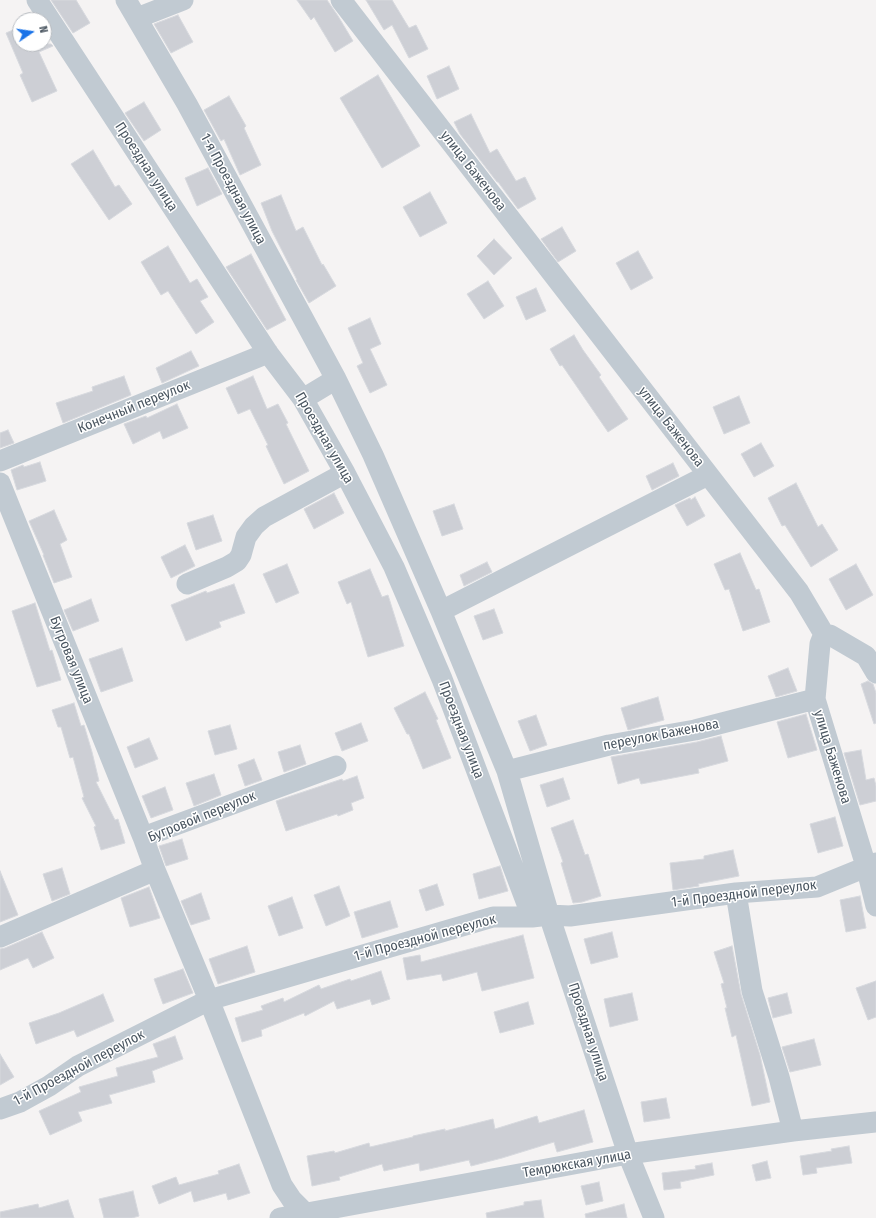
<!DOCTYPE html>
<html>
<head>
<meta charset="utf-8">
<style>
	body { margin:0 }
	#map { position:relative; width:876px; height:1218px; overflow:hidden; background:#f5f3f3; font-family:"Fira Sans Condensed",sans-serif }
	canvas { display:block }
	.north { position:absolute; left:12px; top:12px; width:40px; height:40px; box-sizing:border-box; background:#fff; border:1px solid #b7bbc0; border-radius:50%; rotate:77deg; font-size:11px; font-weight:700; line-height:16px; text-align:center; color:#4a5661 }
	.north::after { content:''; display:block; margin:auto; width:14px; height:18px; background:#1a73e8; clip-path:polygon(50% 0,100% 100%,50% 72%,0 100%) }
</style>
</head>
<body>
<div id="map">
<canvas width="876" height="1218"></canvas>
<div class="north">N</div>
</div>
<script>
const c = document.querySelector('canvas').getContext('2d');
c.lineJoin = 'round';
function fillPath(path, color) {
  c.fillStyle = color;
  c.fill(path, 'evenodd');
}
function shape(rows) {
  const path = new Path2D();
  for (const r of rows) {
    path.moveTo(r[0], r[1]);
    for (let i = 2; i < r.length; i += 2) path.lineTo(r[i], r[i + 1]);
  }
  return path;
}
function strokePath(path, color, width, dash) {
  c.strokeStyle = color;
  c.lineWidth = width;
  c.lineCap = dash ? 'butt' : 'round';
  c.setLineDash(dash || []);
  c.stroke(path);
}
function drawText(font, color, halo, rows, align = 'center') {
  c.font = font + ' "Fira Sans Condensed",sans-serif';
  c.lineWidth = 3;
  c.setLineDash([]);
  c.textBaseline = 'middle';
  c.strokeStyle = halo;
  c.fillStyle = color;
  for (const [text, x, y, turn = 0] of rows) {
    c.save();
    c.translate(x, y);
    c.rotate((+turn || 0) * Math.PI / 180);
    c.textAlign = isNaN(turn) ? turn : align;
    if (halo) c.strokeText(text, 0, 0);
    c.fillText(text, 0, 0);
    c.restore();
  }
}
const building = shape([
	[51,0,76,0,90,23,73,33,51,0],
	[297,0,327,0,338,16,353,41,335,52,314,17,311,20,297,0],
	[366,0,392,0,409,28,416,25,428,49,409,58,392,25,384,30,366,0],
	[178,15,193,42,171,53,154,24,178,15],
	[20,27,20,44,51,44,53,46,39,52,57,91,32,102,20,75,23,73,6,33,20,27],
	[449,66,459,89,437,99,427,76,449,66],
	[378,75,420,146,382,168,340,98,378,75],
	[229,96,246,126,244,128,261,165,240,175,224,139,221,141,204,110,229,96],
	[144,102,161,130,144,141,125,113,144,102],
	[471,114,490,153,497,149,516,181,525,177,536,199,518,209,498,182,497,182,460,134,454,122,471,114],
	[93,150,115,187,119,185,132,204,109,220,71,164,93,150],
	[208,168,222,194,197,206,185,178,208,168],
	[430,192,447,223,420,237,403,207,430,192],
	[281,195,296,231,303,227,322,265,323,264,336,286,309,303,296,280,297,280,272,231,261,203,281,195],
	[562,227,576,251,558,262,541,239,562,227],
	[494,239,512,258,494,275,477,256,494,239],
	[168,246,190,283,197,279,208,297,200,301,214,322,196,334,168,291,161,295,141,262,168,246],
	[638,251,653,278,631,290,616,263,638,251],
	[251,254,286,320,267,330,226,267,251,254],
	[488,281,504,306,484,319,467,294,488,281],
	[536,288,546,311,526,320,516,297,536,288],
	[370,318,381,344,370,349,387,385,370,393,357,366,363,363,348,328,370,318],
	[574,335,583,350,601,375,599,377,628,419,608,432,562,365,560,366,550,349,574,335],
	[191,351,199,366,162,383,156,368,191,351],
	[124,376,131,395,63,423,56,403,93,391,92,387,124,376],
	[253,376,267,409,278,404,288,423,286,424,309,471,284,484,266,446,268,445,250,409,238,414,226,388,253,376],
	[739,396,750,423,724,434,713,407,739,396],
	[177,404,188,428,163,439,160,431,133,444,124,424,146,416,147,418,177,404],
	[8,430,14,443,0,448,0,433,8,430],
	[761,443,774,466,754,477,741,454,761,443],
	[40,462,46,481,17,490,11,470,23,465,24,467,40,462],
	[673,463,679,476,652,490,646,476,673,463],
	[796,483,818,527,822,524,838,550,811,567,785,525,782,526,768,498,796,483],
	[334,493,344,513,314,529,304,509,334,493],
	[695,497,705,516,687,526,675,505,690,498,691,500,695,497],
	[454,504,463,529,442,536,433,511,454,504],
	[54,510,67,540,60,544,72,577,54,583,43,555,44,555,29,521,54,510],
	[213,515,222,541,196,550,187,523,213,515],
	[185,545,195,566,171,578,161,557,185,545],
	[740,553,756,590,759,589,770,622,743,631,729,589,725,590,714,564,740,553],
	[487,562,492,572,464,586,460,575,487,562],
	[287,564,299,593,276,603,263,574,287,564],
	[856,564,873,595,846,610,829,579,856,564],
	[370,569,382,597,388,595,404,646,368,657,351,602,347,604,338,582,370,569],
	[234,584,245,613,219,622,221,627,186,641,171,605,206,591,207,593,234,584],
	[91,599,99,621,73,631,64,610,91,599],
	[35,603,50,651,52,650,61,680,37,687,12,611,35,603],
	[494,609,503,633,483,640,474,616,494,609],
	[122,648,133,681,101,692,89,659,122,648],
	[788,668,797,691,776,697,768,676,788,668],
	[868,681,873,684,876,693,876,723,874,724,861,684,868,681],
	[425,692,438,719,436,720,451,758,423,769,409,734,407,734,394,708,425,692],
	[658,697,664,720,628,730,621,708,658,697],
	[74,703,81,726,84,725,92,752,99,781,96,782,115,820,118,819,125,843,101,850,94,827,96,826,82,798,84,797,73,757,70,758,61,727,58,727,52,710,74,703],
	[806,714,817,750,788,758,777,722,806,714],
	[536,715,547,745,530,751,518,721,536,715],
	[361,723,368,741,342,751,335,733,361,723],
	[230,725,237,749,215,755,208,731,230,725],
	[721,736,728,761,698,769,699,773,641,784,639,778,618,784,611,757,697,742,721,736],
	[149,738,158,759,135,768,127,747,149,738],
	[300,745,306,764,284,772,278,752,300,745],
	[861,750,866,780,874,778,876,786,876,801,860,805,844,753,861,750],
	[254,759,262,780,245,786,238,765,254,759],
	[214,774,221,795,194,806,186,783,214,774],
	[357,776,364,798,351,803,353,810,338,816,337,814,286,831,276,801,342,779,343,781,357,776],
	[563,778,570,799,547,807,540,785,563,778],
	[165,787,173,810,151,818,142,796,165,787],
	[835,817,843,846,818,853,810,824,835,817],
	[573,820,585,855,588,854,601,896,582,902,573,903,561,863,563,862,551,828,573,820],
	[182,839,188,859,166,866,159,846,182,839],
	[733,850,739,876,698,884,699,886,673,890,670,863,704,859,704,856,733,850],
	[500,866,508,891,479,899,473,874,500,866],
	[62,868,70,894,52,901,43,874,62,868],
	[0,871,18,915,0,922,0,871],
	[437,884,444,905,426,911,419,890,437,884],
	[339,886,350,916,326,926,314,895,339,886],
	[149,887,160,918,130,927,121,898,149,887],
	[201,893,210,919,191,925,181,901,201,893],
	[860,896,866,928,846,932,840,900,860,896],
	[292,897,303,928,279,936,268,906,292,897],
	[390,901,398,927,362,938,354,912,390,901],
	[42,932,54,958,33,968,28,958,0,970,0,949,5,948,42,932],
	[612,932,618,957,591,964,584,939,612,932],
	[523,935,534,978,482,991,477,972,443,981,441,974,407,980,403,958,420,955,421,962,523,935],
	[247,946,255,972,218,984,209,959,247,946],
	[732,946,741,994,760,1055,770,1102,752,1106,736,1035,732,1037,725,1008,727,1008,721,984,724,983,714,952,732,946],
	[183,969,193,993,163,1004,154,979,183,969],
	[381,971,390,999,372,1005,370,999,337,1009,334,1001,305,1016,304,1013,261,1030,262,1036,242,1042,235,1018,263,1010,261,1006,283,998,284,1002,319,985,321,989,350,979,351,981,381,971],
	[876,981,876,1017,868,1020,856,988,876,981],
	[632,993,638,1020,610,1027,604,999,632,993],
	[787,993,792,1013,773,1018,768,998,787,993],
	[103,994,114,1021,77,1037,74,1030,36,1044,29,1023,59,1013,103,994],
	[528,1002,534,1024,500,1033,494,1012,528,1002],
	[175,1036,183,1059,152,1071,155,1082,109,1095,112,1103,78,1112,82,1121,50,1135,39,1111,81,1092,79,1087,118,1076,116,1068,158,1057,153,1044,175,1036],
	[814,1039,821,1065,790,1072,782,1047,814,1039],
	[0,1054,14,1077,0,1085,0,1054],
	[666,1098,670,1118,644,1122,641,1102,666,1098],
	[584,1110,593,1142,557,1152,554,1142,502,1158,471,1166,469,1160,420,1171,419,1163,384,1171,382,1164,339,1177,340,1180,312,1186,307,1156,334,1151,335,1153,369,1143,370,1147,413,1137,413,1136,445,1129,445,1131,493,1119,495,1129,537,1116,539,1123,584,1110],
	[849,1146,852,1163,816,1168,817,1173,803,1175,800,1156,832,1151,831,1149,849,1146],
	[767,1161,771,1178,756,1181,752,1165,767,1161],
	[712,1163,714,1175,680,1182,681,1188,664,1190,662,1173,696,1169,695,1166,712,1163],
	[239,1164,250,1193,228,1200,226,1193,194,1202,191,1191,159,1204,152,1186,176,1177,179,1185,219,1174,218,1171,239,1164],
	[599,1182,603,1201,586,1205,581,1186,599,1182],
	[133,1191,139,1216,132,1218,104,1218,99,1199,133,1191],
	[68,1200,74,1218,0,1218,0,1212,38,1204,39,1208,68,1200],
	[541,1200,544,1218,487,1218,486,1213,524,1205,524,1202,541,1200],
	[624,1204,627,1218,586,1218,585,1214,624,1204]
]);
fillPath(building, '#cdcfd5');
strokePath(building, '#d7d9de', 1);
strokePath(shape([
	[37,0,268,353,303,399,345,473,394,567,442,679,532,917],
	[126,0,187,104,336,379,373,455,441,611,507,771,549,915,628,1154,654,1218],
	[341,0,799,592,824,634,820,644,815,699,866,866,876,906],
	[137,18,183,0],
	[303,399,336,379],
	[0,461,268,353],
	[0,483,143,837],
	[187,584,227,567,237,561,241,555,246,537,254,526,264,517,345,473],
	[441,611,708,475],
	[824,634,830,635,866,656,876,673],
	[507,771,609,745,695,730,815,699],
	[155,870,209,1000,282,1185,292,1200,310,1218],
	[736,893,752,991,779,1077,793,1131],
	[0,937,155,870,143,837,336,766],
	[0,1109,20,1102,49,1086,78,1066,209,1000,493,917,532,917,549,915,570,916,736,893,817,887,876,863],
	[280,1218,628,1154,793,1131,876,1122]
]), '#c1cad2', 21);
drawText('14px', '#4a5661', '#fff', [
	["Проездная улица",146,167,57],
	["улица Баженова",473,171,52],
	["1-я Проездная улица",233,189,62],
	["Конечный переулок",134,407,-22],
	["улица Баженова",671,427,52],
	["Проездная улица",324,438,60],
	["Бугровая улица",71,660,68],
	["Проездная улица",461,730,69],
	["переулок Баженова",661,735,-11],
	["улица Баженова",832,757,73],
	["Бугровой переулок",202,817,-22],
	["1-й Проездной переулок",744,894,-7],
	["1-й Проездной переулок",425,938,-15],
	["Проездная улица",588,1032,72],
	["1-й Проездной переулок",79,1068,-28],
	["Темрюкская улица",577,1164,-10]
]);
</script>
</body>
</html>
